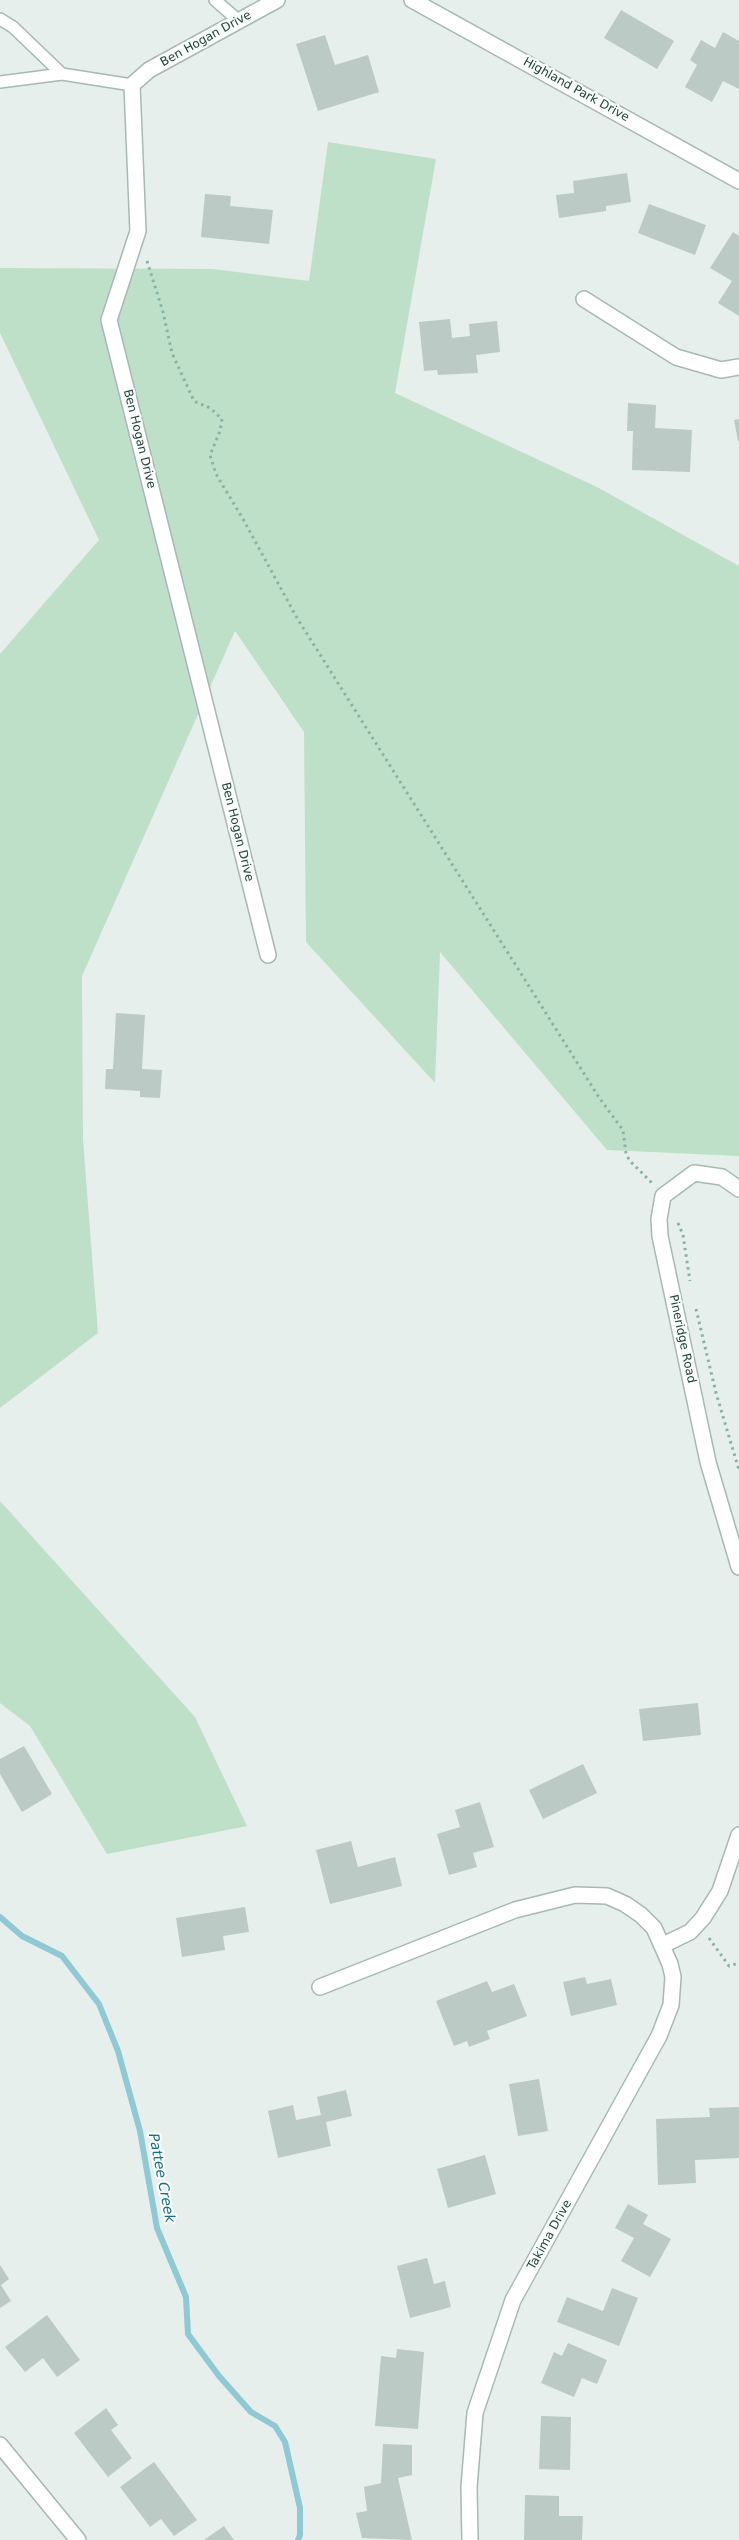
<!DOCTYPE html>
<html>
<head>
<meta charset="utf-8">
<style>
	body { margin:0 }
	canvas { display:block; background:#e6efeb }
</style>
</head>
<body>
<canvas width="739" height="2540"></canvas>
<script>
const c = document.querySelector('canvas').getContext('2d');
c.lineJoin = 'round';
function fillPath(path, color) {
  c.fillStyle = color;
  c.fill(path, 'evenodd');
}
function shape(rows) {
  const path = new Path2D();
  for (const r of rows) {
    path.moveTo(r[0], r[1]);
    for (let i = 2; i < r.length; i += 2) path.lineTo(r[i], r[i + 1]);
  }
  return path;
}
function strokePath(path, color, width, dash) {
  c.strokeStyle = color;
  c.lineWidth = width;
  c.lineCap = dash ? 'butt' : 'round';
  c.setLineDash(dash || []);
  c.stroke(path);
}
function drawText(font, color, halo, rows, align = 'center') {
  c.font = font + ' "DejaVu Sans",sans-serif';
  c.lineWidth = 4.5;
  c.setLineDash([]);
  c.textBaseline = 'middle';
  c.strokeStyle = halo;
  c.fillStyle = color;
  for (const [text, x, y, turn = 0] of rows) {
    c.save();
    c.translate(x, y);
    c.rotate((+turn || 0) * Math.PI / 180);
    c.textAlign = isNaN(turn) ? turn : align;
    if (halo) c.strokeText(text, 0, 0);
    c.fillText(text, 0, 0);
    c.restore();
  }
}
fillPath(shape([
	[328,142,436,159,395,393,597,487,739,566,739,1156,607,1150,440,952,435,1083,306,942,304,732,235,631,82,976,83,1140,98,1333,0,1408,0,654,99,540,0,333,0,268,213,269,309,281],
	[0,1501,195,1717,247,1826,107,1854,30,1726,0,1703]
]), '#bfe0c8');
strokePath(shape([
	[0,1917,22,1936,62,1956,99,2004,118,2051,140,2131,157,2228,186,2297,188,2334,219,2376,251,2412,275,2426,285,2442,300,2508,300,2535,298,2540]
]), '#8ec9d4', 6);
fillPath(shape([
	[621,10,674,41,657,69,604,38],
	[723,32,739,41,739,89,723,81,712,102,685,87,697,65,690,60,701,40,715,48],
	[325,35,335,65,368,55,379,92,318,111,296,44],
	[627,173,631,202,606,206,606,211,559,218,556,195,574,193,573,181],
	[205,194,231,196,230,206,273,210,269,244,201,237],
	[649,204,706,225,695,255,638,233],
	[733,232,739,236,739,316,718,303,732,281,710,268],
	[450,319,452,338,470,336,469,324,497,321,500,352,476,355,478,373,438,375,437,370,424,371,419,322],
	[628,403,656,405,655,428,692,430,690,472,632,470,633,431,627,431],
	[739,419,739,441,738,441,734,420],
	[116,1013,145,1015,142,1069,162,1070,160,1098,140,1097,140,1091,105,1089,106,1069,113,1069],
	[698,1703,701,1735,643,1741,639,1709],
	[24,1746,52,1794,22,1812,0,1774,0,1759],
	[583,1764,597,1793,543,1819,529,1790],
	[480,1802,494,1847,473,1853,477,1867,449,1875,437,1834,460,1827,455,1810],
	[351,1841,358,1867,395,1857,402,1886,330,1904,316,1850],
	[245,1907,249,1932,223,1936,225,1950,182,1957,176,1918],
	[585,1977,587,1984,611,1979,617,2005,571,2016,563,1982],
	[487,1981,492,1992,514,1984,527,2016,487,2031,490,2039,469,2047,467,2041,454,2046,436,2001],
	[539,2079,548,2131,518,2136,509,2084],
	[346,2090,352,2116,326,2122,331,2146,278,2158,268,2111,293,2105,296,2120,321,2115,317,2097],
	[739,2107,739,2158,695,2160,696,2183,658,2185,656,2119,710,2117,709,2108],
	[485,2155,496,2194,448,2208,437,2169],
	[628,2204,648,2215,643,2224,671,2239,650,2277,621,2261,634,2238,615,2228],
	[427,2258,434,2284,445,2281,451,2307,410,2318,397,2266],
	[0,2265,9,2279,1,2285,11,2301,0,2308],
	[612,2288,638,2298,619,2346,557,2322,567,2297,603,2311],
	[47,2315,80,2360,57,2377,43,2358,25,2372,5,2347],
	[568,2343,607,2360,597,2384,582,2378,574,2397,541,2383,554,2352,562,2356],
	[397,2349,424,2352,418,2429,375,2426,381,2356,396,2358],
	[106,2408,118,2425,111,2430,132,2458,108,2477,74,2433],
	[541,2416,571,2417,570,2470,539,2469],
	[383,2444,412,2445,412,2475,398,2478,412,2540,362,2538,356,2513,367,2511,364,2487,381,2483],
	[154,2462,197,2520,174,2536,161,2519,150,2527,120,2487],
	[525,2495,559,2496,559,2516,583,2516,582,2540,524,2540],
	[224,2526,234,2540,204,2540]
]), '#bbcac4');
const service = shape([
	[215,0,239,21],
	[0,19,13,27,62,74],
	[0,82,62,74,132,85]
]);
const minor = shape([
	[412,0,739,181],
	[584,299,676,357,721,370,739,367],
	[268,955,109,320,138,231,132,85,149,70,277,0],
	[739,1189,722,1177,694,1173,663,1196,659,1219,660,1236,708,1462,739,1567],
	[663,1945,690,1932,703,1918,720,1891,739,1835],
	[320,1987,515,1910,575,1895,607,1896,625,1904,641,1915,654,1928,670,1964,673,1977,671,2005,659,2036,513,2300,475,2413,469,2487,470,2540]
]);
const tertiary = shape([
	[0,2445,78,2540]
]);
strokePath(service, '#a8b8b2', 14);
strokePath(minor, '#a8b8b2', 18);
strokePath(tertiary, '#a8b8b2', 18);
strokePath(shape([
	[147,261,163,312,172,353,194,401,210,408,222,419,220,431,210,455,216,474,243,519,297,618,600,1099,623,1130,626,1154,630,1161,652,1183],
	[678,1223,683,1235,690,1281],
	[696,1309,716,1393,739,1470],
	[709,1938,729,1966,739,1963]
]), '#86b3a5', 3, [2.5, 4]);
strokePath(service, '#fff', 11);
strokePath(minor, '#fff', 15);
strokePath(tertiary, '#fff', 15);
drawText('12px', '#24423a', '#f7fbf9', [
	["Ben Hogan Drive",206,39,-29],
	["Highland Park Drive",576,90,29],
	["Ben Hogan Drive",139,439,76],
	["Ben Hogan Drive",237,832,76],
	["Pineridge Road",682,1339,78],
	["Takima Drive",550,2235,-61]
]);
drawText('italic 14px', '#1c6f80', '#f7fbf9', [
	["Pattee Creek",161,2178,79]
]);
</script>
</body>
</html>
